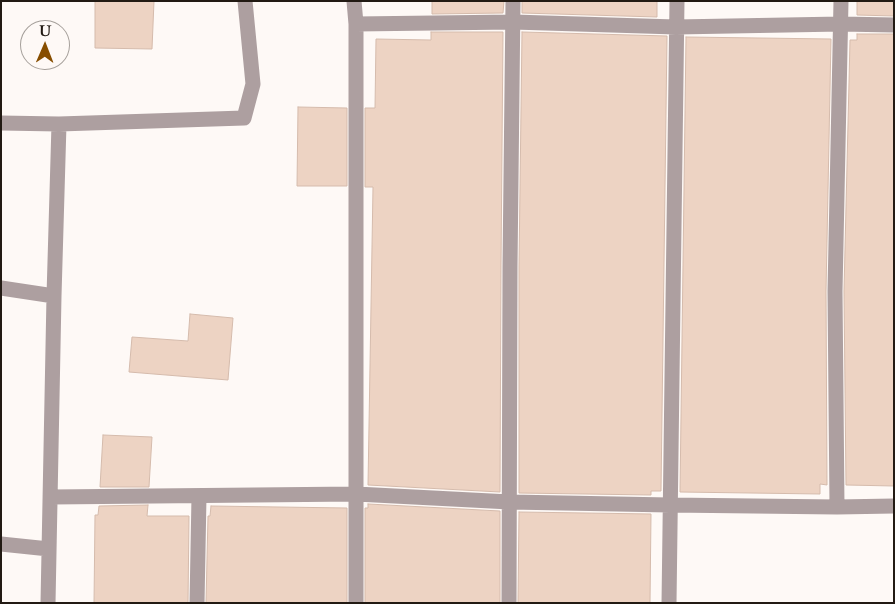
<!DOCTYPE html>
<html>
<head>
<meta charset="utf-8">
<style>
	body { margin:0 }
	#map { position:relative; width:895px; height:604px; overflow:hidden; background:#fef9f6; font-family:"Libre Baskerville",serif }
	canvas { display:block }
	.frame { position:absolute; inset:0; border:2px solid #221a13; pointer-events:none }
	.north { position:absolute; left:20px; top:20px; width:50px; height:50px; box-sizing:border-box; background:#fef9f6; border:1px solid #a6a09b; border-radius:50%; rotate:1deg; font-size:14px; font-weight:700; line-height:20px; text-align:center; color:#221a13 }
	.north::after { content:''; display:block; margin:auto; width:18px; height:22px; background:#874e00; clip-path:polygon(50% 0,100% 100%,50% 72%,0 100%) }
</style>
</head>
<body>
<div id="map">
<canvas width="895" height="604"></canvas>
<div class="frame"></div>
<div class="north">U</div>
</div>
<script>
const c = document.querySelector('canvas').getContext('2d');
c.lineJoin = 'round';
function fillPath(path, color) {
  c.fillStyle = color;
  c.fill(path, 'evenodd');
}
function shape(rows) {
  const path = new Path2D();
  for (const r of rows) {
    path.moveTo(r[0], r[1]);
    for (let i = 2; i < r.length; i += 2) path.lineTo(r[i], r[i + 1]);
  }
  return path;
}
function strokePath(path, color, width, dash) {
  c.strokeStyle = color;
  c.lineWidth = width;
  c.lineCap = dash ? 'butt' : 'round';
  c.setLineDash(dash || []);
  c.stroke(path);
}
const building = shape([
	[95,1,154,1,152,49,95,48,95,1],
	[432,1,504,1,503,13,432,14,432,1],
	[522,1,657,1,657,17,522,13,522,1],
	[857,1,894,1,894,16,857,15,857,1],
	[431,32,503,32,501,266,500,492,368,485,373,187,365,187,365,108,375,108,376,39,431,40,431,32],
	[522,32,667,36,661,491,651,491,651,495,519,493,519,266,522,32],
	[857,34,894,34,894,486,846,485,844,291,850,40,857,40,857,34],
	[686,37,831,39,826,291,827,485,820,484,820,494,680,492,686,37],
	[298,107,347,108,347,186,297,186,298,107],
	[190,314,233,318,228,380,129,372,132,337,188,341,190,314],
	[103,435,152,437,149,487,100,487,103,435],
	[368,504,500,511,500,603,365,603,365,508,368,508,368,504],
	[148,505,147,516,189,516,188,603,94,603,95,515,98,515,99,506,148,505],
	[211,506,347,508,347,603,206,603,208,516,210,516,211,506],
	[519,512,651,514,650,603,518,603,519,512]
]);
fillPath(building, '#edd3c3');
strokePath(building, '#d5bbac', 1);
strokePath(shape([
	[354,1,356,24,356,603],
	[356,24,513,22,676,27,841,24,894,25],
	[1,123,59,124,244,118,253,84,245,1],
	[1,288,54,296],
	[51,497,356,494,510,502,670,505,837,507,894,506],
	[837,507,835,291,841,1],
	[1,544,49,549],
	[48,603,54,296,59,124],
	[197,603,199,496],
	[509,603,510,266,513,1],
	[669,603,677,1]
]), '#ad9fa0', 15);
</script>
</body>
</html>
